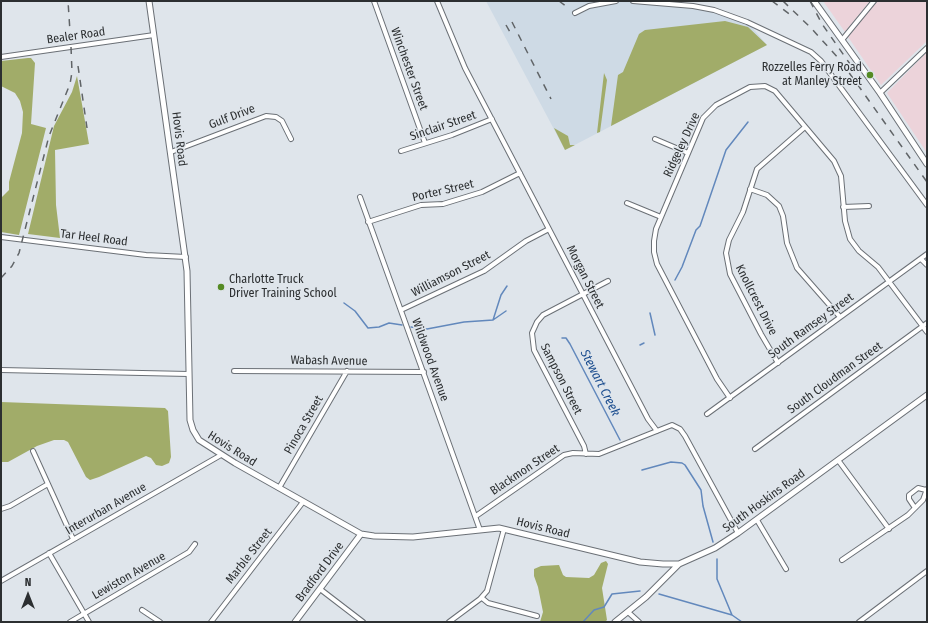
<!DOCTYPE html>
<html>
<head>
<meta charset="utf-8">
<style>
	body { margin:0 }
	#map { position:relative; width:928px; height:623px; overflow:hidden; background:#dfe5eb; font-family:"Fira Sans Condensed",sans-serif }
	canvas { display:block }
	.frame { position:absolute; inset:0; border:2px solid #2c2f31; pointer-events:none }
	.north { position:absolute; left:8px; top:575px; width:40px; height:40px; -webkit-text-stroke:3px #dfe5eb; paint-order:stroke; rotate:0deg; font-size:11px; font-weight:700; line-height:16px; text-align:center; color:#2c2f31 }
	.north::after { content:''; display:block; margin:auto; width:14px; height:18px; background:#2c2f31; clip-path:polygon(50% 0,100% 100%,50% 72%,0 100%) }
</style>
</head>
<body>
<div id="map">
<canvas width="928" height="623"></canvas>
<div class="frame"></div>
<div class="north">N</div>
</div>
<script>
const c = document.querySelector('canvas').getContext('2d');
c.lineJoin = 'round';
function fillPath(path, color) {
  c.fillStyle = color;
  c.fill(path, 'evenodd');
}
function shape(rows) {
  const path = new Path2D();
  for (const r of rows) {
    path.moveTo(r[0], r[1]);
    for (let i = 2; i < r.length; i += 2) path.lineTo(r[i], r[i + 1]);
  }
  return path;
}
function strokePath(path, color, width, dash) {
  c.strokeStyle = color;
  c.lineWidth = width;
  c.lineCap = dash ? 'butt' : 'round';
  c.setLineDash(dash || []);
  c.stroke(path);
}
function drawText(font, color, halo, rows, align = 'center') {
  c.font = font + ' "Fira Sans Condensed",sans-serif';
  c.lineWidth = 3;
  c.setLineDash([]);
  c.textBaseline = 'middle';
  c.strokeStyle = halo;
  c.fillStyle = color;
  for (const [text, x, y, turn = 0] of rows) {
    c.save();
    c.translate(x, y);
    c.rotate((+turn || 0) * Math.PI / 180);
    c.textAlign = isNaN(turn) ? turn : align;
    if (halo) c.strokeText(text, 0, 0);
    c.fillText(text, 0, 0);
    c.restore();
  }
}
fillPath(shape([
	[486,1,628,1,693,8,724,15,750,25,767,45,565,150]
]), '#cedae5');
fillPath(shape([
	[823,1,870,1,845,32],
	[876,1,927,1,927,41,881,85,848,37],
	[927,52,927,153,887,93]
]), '#ecd3da');
fillPath(shape([
	[725,21,748,27,767,45,611,126,618,75,623,72,639,34,645,30],
	[28,58,31,58,35,63,31,124,46,128,19,235,1,232,1,198,9,190,9,182,22,133,23,112,20,101,15,93,1,86,1,61],
	[604,73,607,80,600,132,597,133],
	[77,76,89,144,55,150,56,205,60,238,28,234,54,126,72,92],
	[554,128,568,136,570,145,575,145,565,150],
	[1,402,165,408,168,411,171,457,169,463,162,466,156,465,151,458,146,456,99,477,90,480,86,477,68,442,64,440,54,440,37,446,8,462,2,462],
	[606,561,608,564,602,588,607,620,605,622,540,622,543,612,538,587,534,576,534,569,541,566,559,565,563,575,566,577,589,578,594,575,601,563]
]), '#a1ac69');
strokePath(shape([
	[675,280,682,267,696,230,700,226,726,150,748,122],
	[344,303,355,311,368,328,379,327,389,323,402,325],
	[650,313,655,335],
	[493,320,501,295,507,286],
	[411,327,427,329,464,322,493,320,506,311],
	[562,338,566,338,570,344,620,440],
	[640,345,644,343],
	[642,470,671,462,682,463,685,465,701,490,703,506,713,542],
	[717,559,717,579,732,615],
	[659,594,732,615,742,622],
	[583,622,594,610,604,607,612,594,640,591]
]), '#6288bc', 1.5);
const minor = shape([
	[374,1,425,143],
	[437,1,465,68,648,419,657,431],
	[633,1,693,6,714,10,747,22,811,52,821,61,927,205],
	[575,13,589,6,616,1],
	[842,40,874,1],
	[1,57,154,35],
	[880,93,927,48],
	[655,139,688,153],
	[401,151,452,135,492,119],
	[171,152,266,116,276,117,282,121,291,139],
	[750,189,767,195,779,206,783,216,787,243,797,268,840,317],
	[360,197,480,530],
	[627,203,661,217],
	[843,207,869,206],
	[368,222,421,205,443,204,482,192,520,173],
	[1,237,146,255,186,257],
	[921,259,927,265],
	[401,310,484,271,526,241,549,229],
	[778,363,761,334,730,274,726,253,729,240,743,212,757,169,805,127],
	[1,370,189,374],
	[234,371,424,372],
	[730,398,717,379,657,264,654,252,654,241,656,229,703,118,716,105,750,87,765,86,775,91,834,161,841,176,845,221,850,239,859,251,878,267,927,332],
	[707,414,927,254],
	[755,449,927,323],
	[33,451,73,539],
	[586,454,584,446,534,350,532,333,537,322,543,315,608,281],
	[838,460,889,529],
	[279,488,347,371],
	[915,508,909,499,909,495,918,488,926,490],
	[1,509,10,506,48,484],
	[476,516,564,455,573,453,599,454,672,425,680,429,685,436,738,533],
	[757,520,786,569],
	[49,553,89,622],
	[842,560,908,515,923,500,927,489],
	[1,581,221,455],
	[320,589,363,622],
	[482,598,488,603,537,616],
	[142,610,160,622],
	[628,612,639,622],
	[70,622,189,552,195,544],
	[211,622,303,502],
	[449,622,480,599,487,591,504,529],
	[859,622,927,571]
]);
const tertiary = shape([
	[149,1,187,271,190,420,193,430,199,440,235,463,361,534,374,536,413,537,499,528,640,562,663,564,679,564],
	[814,1,880,93,927,164],
	[295,622,361,534],
	[615,622,646,597,679,564,715,548,738,533,927,395]
]);
strokePath(minor, '#6b7076', 6);
strokePath(tertiary, '#6b7076', 7);
strokePath(minor, '#fff', 4);
strokePath(tertiary, '#fff', 5);
strokePath(shape([
	[559,1,567,7],
	[772,1,792,16],
	[783,1,811,28,840,60,927,182],
	[810,1,822,24,850,64],
	[512,22,551,99],
	[506,25,510,32],
	[78,66,87,128],
	[1,278,12,266,19,253,49,136,70,84,72,72,71,47,68,1]
]), '#606467', 1.5, [7, 7]);
for (const [x, y, r, color] of [
	[870,75,4,"#558b24"],
	[221,287,4,"#558b24"]
]) {
  const dot = new Path2D();
  dot.arc(x, y, r, 0, 2 * Math.PI);
  c.fillStyle = color;
  c.fill(dot);
  strokePath(dot, '#dfe5eb', 1.5);
}
drawText('12px', '#2c2f31', '#dfe5eb', [
	["Bealer Road",76,36,-8],
	["Winchester Street",409,69,70],
	["Gulf Drive",232,117,-21],
	["Sinclair Street",443,126,-19],
	["Hovis Road",179,139,83],
	["Ridgeley Drive",682,145,-65],
	["Porter Street",443,191,-13],
	["Tar Heel Road",94,238,7],
	["Williamson Street",451,274,-27],
	["Morgan Street",585,277,63],
	["Knollcrest Drive",756,300,63],
	["South Ramsey Street",811,326,-36],
	["Wildwood Avenue",430,360,70],
	["Wabash Avenue",329,361,1],
	["South Cloudman Street",835,378,-36],
	["Sampson Street",561,379,63],
	["Pinoca Street",304,425,-60],
	["Hovis Road",232,449,32],
	["Blackmon Street",525,470,-34],
	["South Hoskins Road",764,501,-36],
	["Interurban Avenue",106,509,-30],
	["Hovis Road",543,528,14],
	["Marble Street",249,556,-52],
	["Bradford Drive",320,572,-53],
	["Lewiston Avenue",129,576,-30]
]);
drawText('12px', '#2c2f31', '#dfe5eb', [
	["Rozzelles Ferry Road",862,68],
	["at Manley Street",862,82],
	["Charlotte Truck",229,280,"left"],
	["Driver Training School",229,294,"left"]
], 'right');
drawText('italic 13px', '#1a4c8e', '#dfe5eb', [
	["Stewart Creek",600,383,63]
]);
</script>
</body>
</html>
